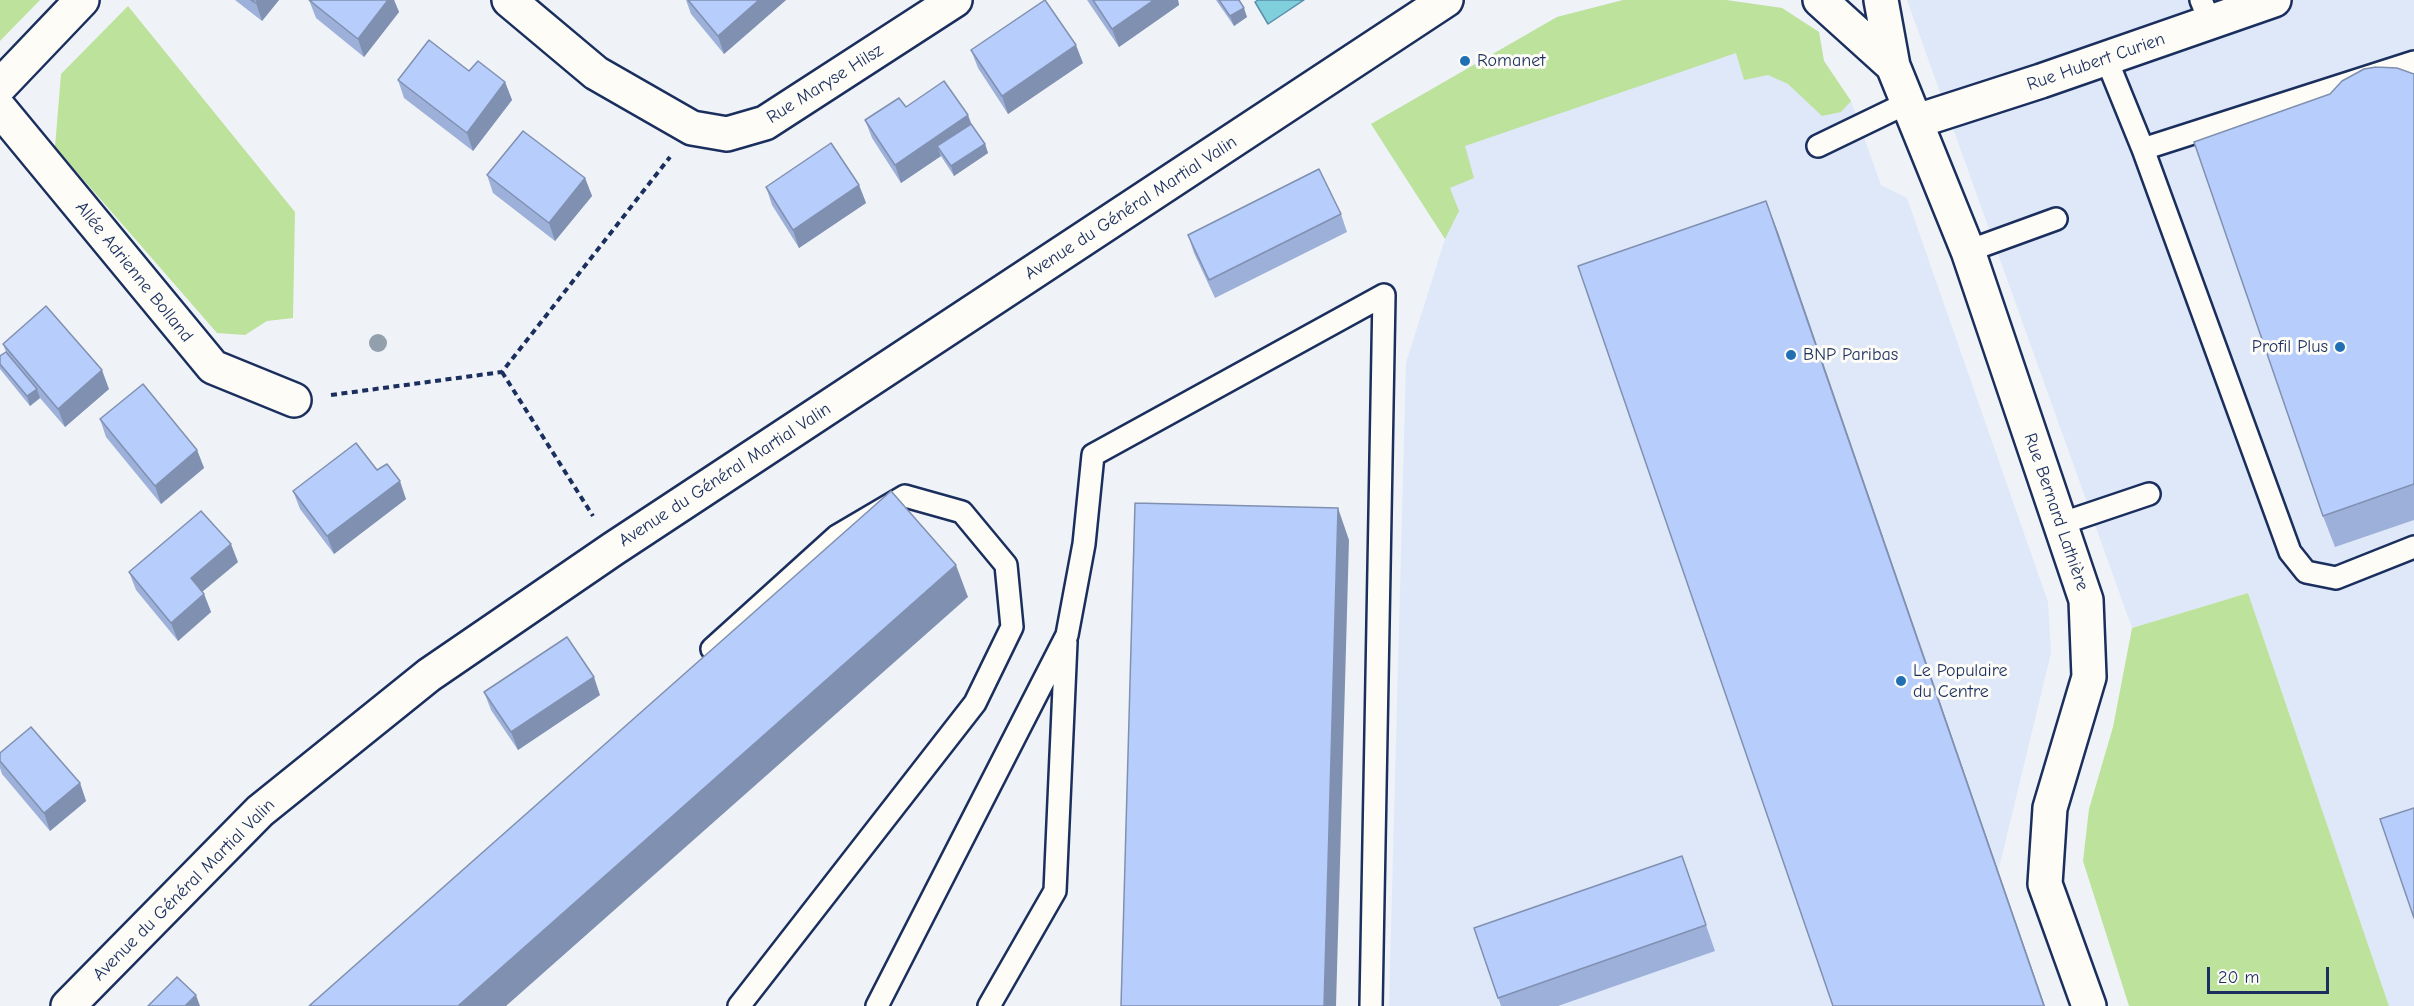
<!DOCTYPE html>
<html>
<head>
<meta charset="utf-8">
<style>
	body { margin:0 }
	#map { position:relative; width:2414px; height:1006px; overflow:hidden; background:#eff3f8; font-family:"Comic Neue",sans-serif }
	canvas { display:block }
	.scale { position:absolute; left:2207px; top:967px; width:122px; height:27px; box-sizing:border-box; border:3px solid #1b2f5e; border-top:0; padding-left:8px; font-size:18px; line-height:21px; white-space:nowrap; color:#1b2f5e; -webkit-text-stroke:4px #fdfcf7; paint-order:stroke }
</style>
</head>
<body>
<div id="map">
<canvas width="2414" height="1006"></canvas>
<div class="scale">20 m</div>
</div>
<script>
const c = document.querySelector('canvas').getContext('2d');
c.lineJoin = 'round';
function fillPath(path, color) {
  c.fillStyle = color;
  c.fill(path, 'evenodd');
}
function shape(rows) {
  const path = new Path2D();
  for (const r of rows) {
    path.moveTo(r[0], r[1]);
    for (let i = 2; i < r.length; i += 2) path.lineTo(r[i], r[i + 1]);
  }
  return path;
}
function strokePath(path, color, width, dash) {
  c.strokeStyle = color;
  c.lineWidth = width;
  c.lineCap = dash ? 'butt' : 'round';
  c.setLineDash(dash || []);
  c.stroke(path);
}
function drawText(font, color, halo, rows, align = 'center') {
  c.font = font + ' "Comic Neue",sans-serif';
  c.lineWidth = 6;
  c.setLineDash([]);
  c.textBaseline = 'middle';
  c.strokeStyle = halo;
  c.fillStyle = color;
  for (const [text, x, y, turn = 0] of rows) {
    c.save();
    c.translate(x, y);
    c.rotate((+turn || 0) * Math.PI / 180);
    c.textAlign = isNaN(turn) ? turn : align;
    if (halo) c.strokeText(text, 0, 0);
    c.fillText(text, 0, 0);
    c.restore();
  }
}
fillPath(shape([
	[1623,0,1726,0,1782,8,1819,32,1824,61,1851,101,1881,185,1907,198,2048,602,2051,653,1998,872,2045,1006,1389,1006,1406,363,1445,239,1371,124,1557,17],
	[1907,0,2414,0,2414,1006,2389,1006,2248,593,2132,628]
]), '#dee8f9');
fillPath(shape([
	[0,0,40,0,0,41],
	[1623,0,1726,0,1782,8,1819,32,1824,61,1851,101,1841,112,1822,116,1788,84,1768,75,1744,80,1736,53,1465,146,1474,178,1450,188,1459,211,1445,239,1371,124,1557,17],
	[128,6,295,212,293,318,267,321,245,335,217,333,55,147,61,74],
	[2248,593,2389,1006,2129,1006,2083,861,2089,809,2113,727,2132,628]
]), '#bde29c');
const water = shape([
	[1258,0,1304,0,1268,24,1255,2,1258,0]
]);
fillPath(water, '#80cfdc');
strokePath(water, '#588faa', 1.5);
const lane = shape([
	[2201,0,2210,22],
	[2106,58,2143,149,2290,552,2306,572,2336,578,2414,547],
	[1818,146,1907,103],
	[2143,149,2414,62],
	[1968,251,2056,219],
	[2060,524,2149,494],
	[712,649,837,536,905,496,962,512,1006,565,1012,627,975,703,739,1006],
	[877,1006,1067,635,1084,544,1093,455,1384,295,1371,1006],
	[989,1006,1055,891,1066,642]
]);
const street = shape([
	[509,0,596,73,692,128,727,134,765,123,955,0],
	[1820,0,1893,66],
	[1881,0,1893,66,1968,251,2086,600,2089,677,2050,808,2045,884,2089,1006],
	[0,86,82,0],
	[0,109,213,367,294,400],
	[1917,121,2041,81,2274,0]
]);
const secondary = shape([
	[68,1006,260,811,429,675,613,549,1446,0]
]);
strokePath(lane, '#1b2f5e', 26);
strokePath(street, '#1b2f5e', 38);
strokePath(secondary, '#1b2f5e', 38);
strokePath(shape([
	[502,372,593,516],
	[331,395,502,372,670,157]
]), '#1b2f5e', 4, [6, 4.5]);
strokePath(lane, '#fdfcf7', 21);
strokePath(street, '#fdfcf7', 33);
strokePath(secondary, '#fdfcf7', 33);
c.fillStyle = '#91a0ac';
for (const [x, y] of [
	[378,343]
]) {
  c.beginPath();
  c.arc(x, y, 9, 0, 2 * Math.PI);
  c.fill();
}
fillPath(shape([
	[235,0,279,0,262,21],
	[309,0,394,0,399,12,364,57,316,18],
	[686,0,786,0,724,54,691,14],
	[1087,0,1178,0,1179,5,1119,47],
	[1216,0,1239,0,1247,17,1234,26],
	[971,50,1083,63,1008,114,978,68],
	[469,71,505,82,512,100,473,151,404,98,398,80],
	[2414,74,2414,520,2335,547,2323,516,2330,94],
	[906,107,971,124,985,144,988,153,954,176,941,156,901,183,872,138,865,120],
	[487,175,585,178,592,196,555,241,493,193],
	[859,185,866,203,799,248,772,205,766,187],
	[1341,214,1347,232,1215,298,1194,253,1188,235],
	[3,344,109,389,65,427,40,398,30,406,0,369,0,356,6,352],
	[100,419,197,450,204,468,161,504,106,437],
	[377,470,406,499,334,554,300,509,293,491],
	[238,562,202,592,204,594,211,612,178,641,136,590,129,572],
	[484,692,600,695,518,750,491,710],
	[0,753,80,783,86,801,50,831,2,774,0,768],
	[1682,856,1715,951,1558,1006,1501,1006,1474,928]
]), '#9db0d9');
fillPath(shape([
	[258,0,279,0,262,21,256,3],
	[388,0,394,0,399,12,364,57,358,39],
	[759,0,786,0,724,54,718,36],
	[1154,0,1178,0,1179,5,1119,47,1112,29],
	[1244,8,1247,17,1234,26,1230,16],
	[1076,45,1083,63,1008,114,1002,96],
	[505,82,512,100,473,151,467,133],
	[968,115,975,133,937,146,941,156,901,183,895,165],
	[985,144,988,153,954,176,951,166],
	[585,178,592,196,555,241,549,223],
	[859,185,866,203,799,248,793,230],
	[1766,201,1778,232,2045,1006,2044,1006],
	[102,370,109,389,65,427,58,409],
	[37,389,40,398,30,406,27,396],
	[197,450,204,468,161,504,155,486],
	[400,481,406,499,334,554,327,536],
	[1338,508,1349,540,1336,1006,1324,1006],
	[231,544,238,562,197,596,191,578],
	[956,565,968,597,506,1006,458,1006],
	[204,594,211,612,178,641,171,623],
	[594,677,600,695,518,750,511,732],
	[80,783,86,801,50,831,44,813],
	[196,995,200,1006,185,1006]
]), '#8090b0');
const building = shape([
	[251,0,258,0,256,3,251,0],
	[309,0,388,0,358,39,309,0],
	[688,0,759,0,718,36,688,0],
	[1045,0,1076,45,1002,96,971,50,1045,0],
	[1093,0,1154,0,1112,29,1093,0],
	[1219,0,1239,0,1244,8,1230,16,1219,0],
	[429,40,469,71,478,61,505,82,467,133,398,80,429,40],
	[2376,67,2397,68,2414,74,2414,484,2323,516,2194,142,2330,94,2342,81,2364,69,2376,67],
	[944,81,968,115,895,165,865,120,899,98,906,107,944,81],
	[971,124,985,144,951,166,937,146,971,124],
	[523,131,585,178,549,223,487,175,523,131],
	[831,143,859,185,793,230,766,187,831,143],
	[1319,169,1341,214,1209,280,1188,235,1319,169],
	[1766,201,2044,1006,1833,1006,1578,266,1766,201],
	[46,306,102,370,58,409,3,344,46,306],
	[6,352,37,389,27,396,0,364,0,356,6,352],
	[143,384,197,450,155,486,100,419,143,384],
	[356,443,377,470,387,464,400,481,327,536,293,491,356,443],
	[891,491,956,565,458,1006,309,1006,891,491],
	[1135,503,1338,508,1324,1006,1121,1006,1135,503],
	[201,511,231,544,191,578,204,594,171,623,129,572,201,511],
	[567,637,594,677,511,732,484,692,567,637],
	[31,727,80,783,44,813,0,761,0,753,31,727],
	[2414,808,2414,918,2380,819,2414,808],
	[1682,856,1706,925,1498,998,1474,928,1682,856],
	[177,977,196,995,185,1006,148,1006,177,977]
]);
fillPath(building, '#b7cdfc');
strokePath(building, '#8090b0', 1.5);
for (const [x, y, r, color] of [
	[1465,61,6,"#1f6fb2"],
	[2340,347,6,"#1f6fb2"],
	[1791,355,6,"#1f6fb2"],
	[1901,681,6,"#1f6fb2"]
]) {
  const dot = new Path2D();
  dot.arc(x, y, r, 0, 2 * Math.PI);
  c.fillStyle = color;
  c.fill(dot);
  strokePath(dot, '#fdfcf7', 2);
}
drawText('18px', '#1b2f5e', '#fdfcf7', [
	["Romanet",1477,61],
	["Profil Plus",2328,347,"right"],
	["BNP Paribas",1803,355],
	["Le Populaire",1913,671],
	["du Centre",1913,692]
], 'left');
drawText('18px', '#1b2f5e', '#fdfcf7', [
	["Rue Hubert Curien",2096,62,-19],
	["Rue Maryse Hilsz",825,84,-32],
	["Avenue du Général Martial Valin",1131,208,-33],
	["Allée Adrienne Bolland",134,272,51],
	["Avenue du Général Martial Valin",725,475,-33],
	["Rue Bernard Lathière",2056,512,71],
	["Avenue du Général Martial Valin",184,890,-45]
]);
</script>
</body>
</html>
